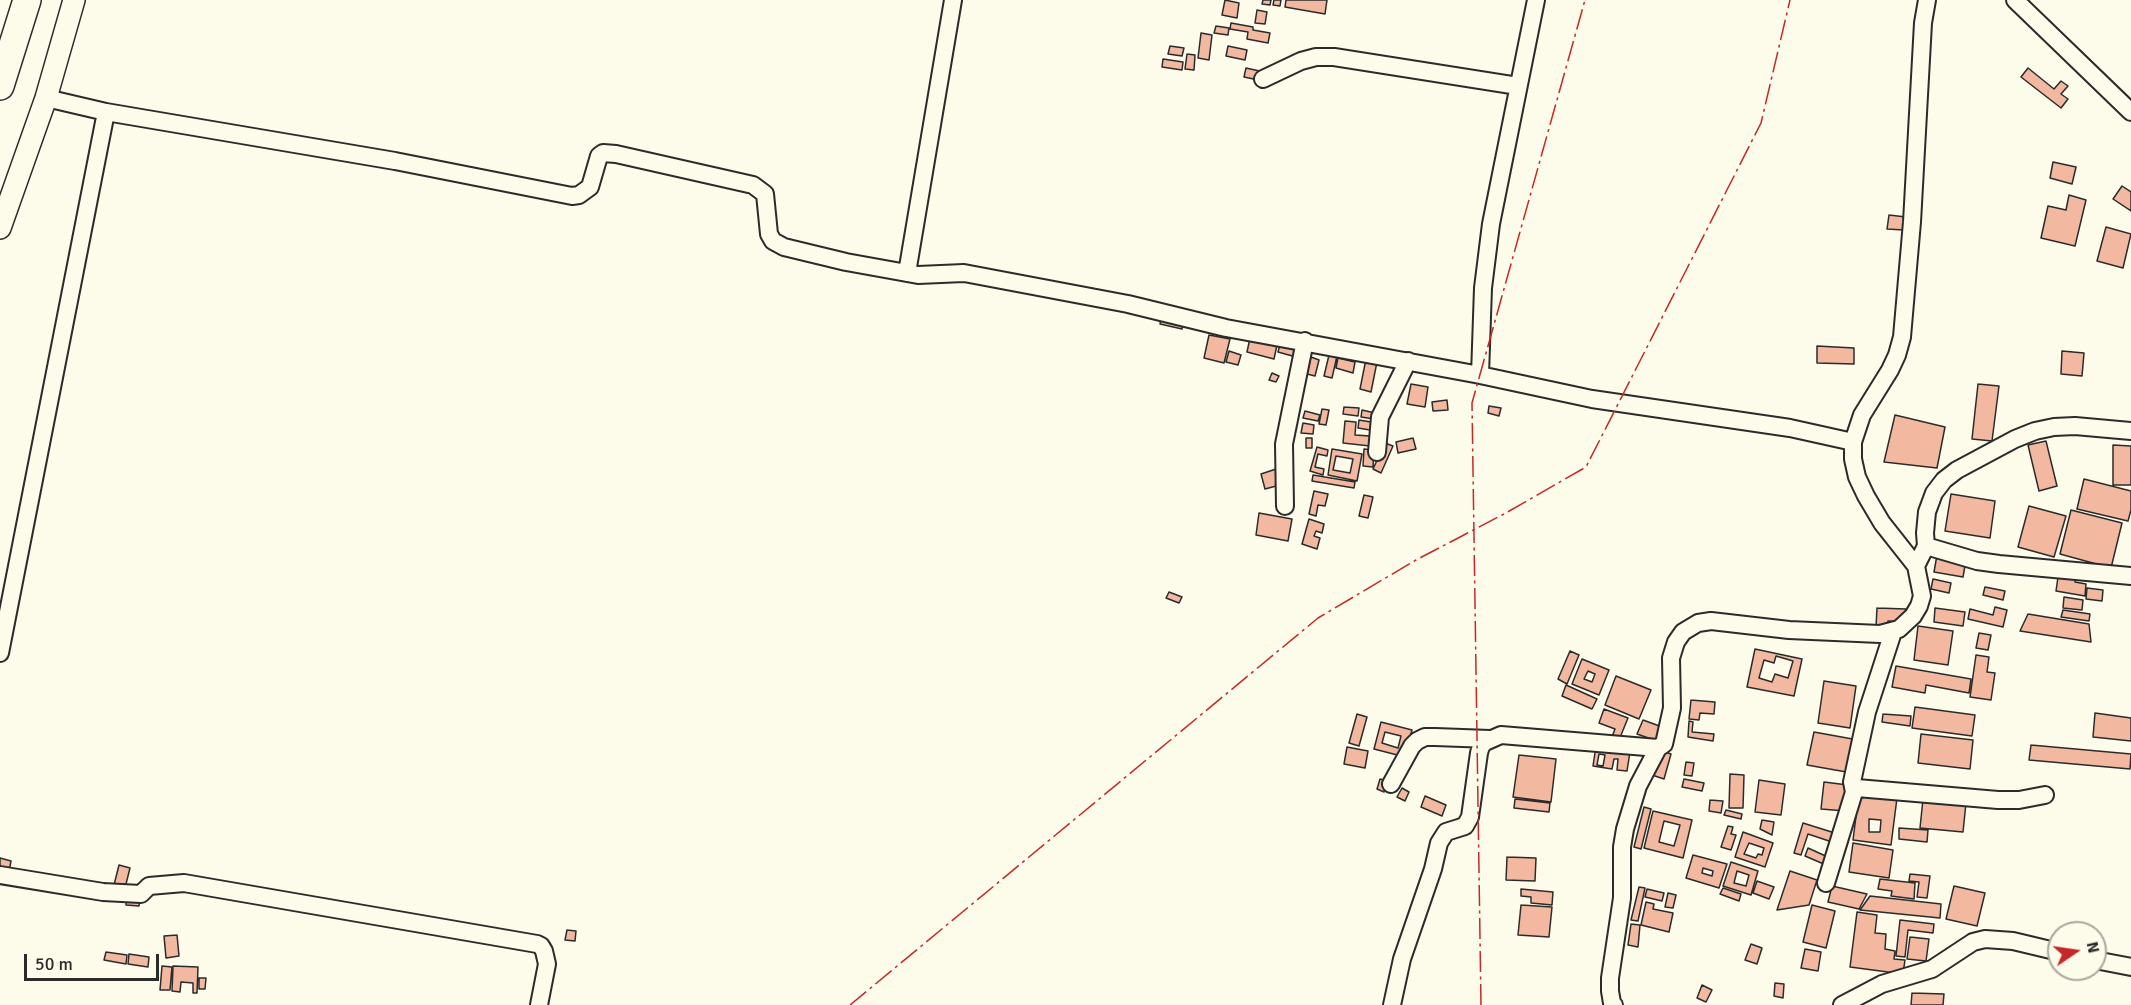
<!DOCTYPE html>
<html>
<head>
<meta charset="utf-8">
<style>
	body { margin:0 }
	#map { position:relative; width:2131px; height:1005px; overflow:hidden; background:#fdfbea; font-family:Signika,sans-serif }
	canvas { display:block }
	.north { position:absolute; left:2047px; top:921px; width:60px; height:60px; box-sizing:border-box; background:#fdfbea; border:2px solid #a9a89e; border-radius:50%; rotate:77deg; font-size:16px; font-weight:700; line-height:24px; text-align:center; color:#2b2b2b }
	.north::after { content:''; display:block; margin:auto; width:21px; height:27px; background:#c62828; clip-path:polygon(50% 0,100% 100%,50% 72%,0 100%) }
	.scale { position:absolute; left:24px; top:954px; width:135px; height:27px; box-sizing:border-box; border:3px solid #2b2b2b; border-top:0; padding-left:8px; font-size:18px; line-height:21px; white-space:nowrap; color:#2b2b2b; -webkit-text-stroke:4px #fdfbea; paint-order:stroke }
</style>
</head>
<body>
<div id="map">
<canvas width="2131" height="1005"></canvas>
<div class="north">N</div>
<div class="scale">50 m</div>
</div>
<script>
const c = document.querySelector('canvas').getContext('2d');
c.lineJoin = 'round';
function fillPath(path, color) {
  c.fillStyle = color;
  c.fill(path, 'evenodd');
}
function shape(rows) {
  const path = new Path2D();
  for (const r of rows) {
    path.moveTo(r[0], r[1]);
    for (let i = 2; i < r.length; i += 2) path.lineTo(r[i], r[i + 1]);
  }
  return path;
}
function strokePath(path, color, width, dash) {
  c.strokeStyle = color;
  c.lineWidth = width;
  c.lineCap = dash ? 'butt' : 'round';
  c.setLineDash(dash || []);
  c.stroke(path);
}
const building = shape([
	[1225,0,1239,3,1237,18,1222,15,1225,0],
	[1263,0,1271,0,1270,5,1262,4,1263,0],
	[1274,0,1281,0,1280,6,1273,5,1274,0],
	[1286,0,1327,0,1325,14,1285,7,1286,0],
	[1257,10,1267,12,1265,24,1255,23,1257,10],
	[1231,23,1253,27,1253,30,1270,33,1268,43,1247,39,1248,32,1230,29,1231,23],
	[1216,26,1229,28,1228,35,1214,33,1216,26],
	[1201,33,1212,35,1209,60,1198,58,1201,33],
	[1170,46,1184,48,1182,56,1168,54,1170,46],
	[1228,46,1247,50,1245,60,1226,56,1228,46],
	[1187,54,1195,55,1194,70,1185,69,1187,54],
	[1163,59,1183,62,1182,70,1162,67,1163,59],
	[1246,68,1264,72,1263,81,1244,77,1246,68],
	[2028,68,2054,89,2061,81,2068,86,2061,94,2068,99,2061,108,2021,77,2028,68],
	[2053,162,2076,167,2072,184,2050,178,2053,162],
	[2122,186,2131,192,2131,211,2113,199,2122,186],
	[2069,195,2086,200,2075,246,2041,238,2048,206,2066,210,2069,195],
	[1889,215,1906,217,1904,230,1887,229,1889,215],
	[2106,227,2131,234,2123,268,2097,261,2106,227],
	[1161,318,1183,324,1182,329,1160,324,1161,318],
	[1209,335,1230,339,1224,363,1204,358,1209,335],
	[1250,338,1277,345,1274,359,1247,352,1250,338],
	[1280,344,1298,350,1296,357,1278,352,1280,344],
	[1817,346,1854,348,1854,364,1817,363,1817,346],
	[1229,351,1241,355,1238,365,1226,362,1229,351],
	[2062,351,2084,353,2082,376,2061,374,2062,351],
	[1329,355,1337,356,1332,378,1324,376,1329,355],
	[1311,357,1319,360,1315,376,1307,374,1311,357],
	[1338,358,1355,362,1353,373,1336,368,1338,358],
	[1366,359,1377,362,1371,392,1360,389,1366,359],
	[1272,373,1279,376,1276,382,1269,380,1272,373],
	[1411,384,1428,387,1425,407,1407,404,1411,384],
	[1978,384,1999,386,1992,441,1972,439,1978,384],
	[1447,400,1448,410,1433,411,1432,402,1447,400],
	[1489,406,1501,408,1499,416,1488,413,1489,406],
	[1344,407,1359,408,1358,416,1343,414,1344,407],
	[1322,409,1329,410,1326,425,1319,424,1322,409],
	[1362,410,1375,413,1374,419,1361,417,1362,410],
	[1305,411,1320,415,1318,421,1303,418,1305,411],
	[1895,415,1945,427,1937,468,1884,462,1895,415],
	[1359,420,1371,422,1370,430,1358,428,1359,420],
	[1345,421,1356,422,1355,435,1370,436,1370,446,1343,443,1345,421],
	[1303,423,1314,425,1313,434,1301,433,1303,423],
	[1306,438,1312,438,1312,448,1306,448,1306,438],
	[1413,438,1416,449,1398,453,1396,442,1413,438],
	[2046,441,2057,486,2039,491,2028,445,2046,441],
	[1385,443,1393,446,1381,473,1373,469,1385,443],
	[2113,445,2131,446,2131,485,2113,485,2113,445],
	[1317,447,1328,450,1327,456,1318,454,1315,467,1324,469,1323,475,1310,471,1317,447],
	[1332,449,1362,454,1357,481,1328,475,1332,449],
	[1336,456,1353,459,1350,473,1333,470,1336,456],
	[1364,449,1374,450,1373,467,1363,466,1364,449],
	[1276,469,1280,485,1265,489,1261,474,1276,469],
	[1313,475,1355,482,1354,488,1312,481,1313,475],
	[2084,479,2131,491,2131,510,2128,521,2077,509,2084,479],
	[1314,491,1328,494,1325,506,1318,505,1316,516,1309,514,1314,491],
	[1951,494,1995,501,1990,538,1945,531,1951,494],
	[1364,495,1373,497,1368,518,1359,516,1364,495],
	[2029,506,2066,516,2054,557,2018,547,2029,506],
	[2071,510,2122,523,2111,568,2060,554,2071,510],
	[1259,513,1292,519,1288,541,1256,535,1259,513],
	[1309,519,1324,524,1322,533,1316,531,1314,536,1320,538,1317,549,1302,544,1309,519],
	[1937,555,1966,560,1963,577,1934,572,1937,555],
	[2059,570,2076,573,2075,582,2086,584,2085,596,2056,591,2059,570],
	[1933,579,1951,583,1949,593,1931,589,1933,579],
	[1985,587,2005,591,2003,600,1983,595,1985,587],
	[2087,588,2103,590,2102,601,2086,599,2087,588],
	[1169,592,1182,597,1179,603,1166,598,1169,592],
	[2064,597,2083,600,2082,610,2063,608,2064,597],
	[1995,607,2007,610,2003,627,1968,619,1970,609,1993,615,1995,607],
	[1877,608,1906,609,1905,622,1888,621,1887,628,1876,627,1877,608],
	[1935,608,1965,612,1963,626,1934,622,1935,608],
	[2063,610,2090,614,2089,621,2061,617,2063,610],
	[2028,614,2089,624,2091,642,2020,631,2028,614],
	[1918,626,1953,631,1948,665,1914,660,1918,626],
	[1979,633,1991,635,1988,650,1976,648,1979,633],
	[1755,649,1802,659,1794,696,1747,687,1755,649],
	[1776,656,1793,661,1788,678,1775,674,1772,682,1759,678,1764,660,1774,663,1776,656],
	[1570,651,1579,655,1567,684,1558,679,1570,651],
	[1976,655,1989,657,1987,672,1995,673,1991,700,1970,697,1976,655],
	[1582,659,1609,670,1599,695,1572,684,1582,659],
	[1588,671,1595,674,1592,682,1584,679,1588,671],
	[1896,666,1971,679,1969,693,1926,685,1925,693,1892,687,1896,666],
	[1616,676,1651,690,1639,719,1605,705,1616,676],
	[1824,681,1856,686,1850,728,1818,723,1824,681],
	[1566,685,1597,699,1592,709,1562,696,1566,685],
	[1691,700,1715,702,1714,714,1700,713,1699,720,1689,719,1691,700],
	[1915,707,1975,715,1972,736,1912,728,1915,707],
	[1604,709,1628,718,1619,740,1612,737,1615,729,1599,723,1604,709],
	[2095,713,2131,718,2131,741,2093,737,2095,713],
	[1357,714,1367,717,1359,746,1349,743,1357,714],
	[1883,714,1911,716,1910,726,1882,722,1883,714],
	[1643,720,1665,728,1660,742,1637,734,1643,720],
	[1689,721,1693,722,1692,732,1714,734,1713,741,1688,737,1689,721],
	[1381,722,1412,730,1405,757,1374,749,1381,722],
	[1385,732,1401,736,1398,748,1382,743,1385,732],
	[1814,732,1858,740,1852,773,1807,765,1814,732],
	[1921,734,1973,740,1970,769,1918,763,1921,734],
	[2031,745,2131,754,2130,769,2029,760,2031,745],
	[1596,746,1630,752,1627,771,1617,770,1618,759,1614,759,1612,769,1593,766,1596,746],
	[1599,754,1605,755,1603,766,1597,765,1599,754],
	[1347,747,1368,751,1365,768,1344,764,1347,747],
	[1659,750,1671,754,1664,779,1652,775,1659,750],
	[1519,755,1556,759,1551,802,1513,797,1519,755],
	[1686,762,1694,763,1692,776,1684,775,1686,762],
	[1730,774,1744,775,1743,808,1729,808,1730,774],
	[1380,779,1388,781,1384,792,1377,789,1380,779],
	[1684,779,1704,783,1702,791,1682,787,1684,779],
	[1759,780,1785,784,1781,815,1755,812,1759,780],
	[1824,782,1848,785,1845,811,1821,809,1824,782],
	[1402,788,1409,792,1405,801,1397,797,1402,788],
	[1859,793,1897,798,1891,845,1853,840,1859,793],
	[1869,819,1881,820,1880,832,1869,832,1869,819],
	[1425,796,1446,805,1442,816,1421,807,1425,796],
	[1515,799,1550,803,1549,812,1514,808,1515,799],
	[1923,799,1966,803,1963,832,1920,828,1923,799],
	[1710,800,1723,801,1721,813,1709,811,1710,800],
	[1644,807,1651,809,1641,849,1634,847,1644,807],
	[1726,810,1742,814,1741,819,1724,815,1726,810],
	[1653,811,1692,820,1683,858,1644,848,1653,811],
	[1664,821,1680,825,1674,846,1659,842,1664,821],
	[1762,820,1774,822,1772,835,1760,829,1762,820],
	[1803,823,1838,834,1835,843,1808,834,1801,855,1794,853,1803,823],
	[1728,826,1733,827,1731,834,1736,835,1731,850,1721,847,1728,826],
	[1899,828,1928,830,1927,842,1899,839,1899,828],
	[1743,832,1773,843,1765,867,1735,857,1743,832],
	[1749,843,1764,848,1762,855,1758,854,1756,858,1744,854,1749,843],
	[1853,843,1893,850,1889,878,1849,872,1853,843],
	[1808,848,1830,858,1826,865,1805,856,1808,848],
	[1693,855,1727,864,1719,888,1686,878,1693,855],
	[1703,868,1713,871,1712,876,1702,873,1703,868],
	[1507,857,1536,858,1535,881,1506,880,1507,857],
	[0,858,11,861,9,872,0,870,0,858],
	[1731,862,1758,871,1751,895,1723,886,1731,862],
	[1737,871,1749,875,1746,886,1734,883,1737,871],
	[119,865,130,868,125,888,114,885,119,865],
	[1790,871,1817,880,1809,905,1777,910,1790,871],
	[1910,874,1930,876,1927,898,1917,897,1919,882,1909,881,1910,874],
	[1880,879,1915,883,1914,899,1891,896,1892,891,1878,889,1880,879],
	[1757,881,1774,887,1769,899,1753,893,1757,881],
	[1832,886,1867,894,1859,909,1828,902,1832,886],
	[1954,886,1985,893,1977,926,1946,919,1954,886],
	[1639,887,1645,888,1638,921,1631,920,1639,887],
	[1723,888,1741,894,1739,901,1720,894,1723,888],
	[1521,889,1553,892,1552,905,1531,903,1531,897,1521,896,1521,889],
	[1647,889,1664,893,1662,901,1645,897,1647,889],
	[1668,893,1676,895,1673,908,1665,907,1668,893],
	[127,896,140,897,139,906,126,905,127,896],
	[1870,896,1941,904,1940,918,1860,910,1870,896],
	[1646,902,1654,904,1653,909,1673,913,1669,932,1641,925,1646,902],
	[1521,905,1552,907,1549,937,1518,935,1521,905],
	[1812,905,1835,911,1826,948,1803,942,1812,905],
	[1857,912,1877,915,1875,933,1886,934,1885,949,1895,951,1894,959,1905,960,1903,974,1850,967,1857,912],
	[1900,920,1934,924,1933,933,1908,930,1905,957,1896,956,1900,920],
	[1631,924,1640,925,1638,947,1628,945,1631,924],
	[567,930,576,931,575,941,565,940,567,930],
	[177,935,179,956,166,958,164,936,177,935],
	[1910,937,1929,939,1926,961,1907,959,1910,937],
	[1751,944,1762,948,1757,964,1745,960,1751,944],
	[1805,949,1821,952,1818,971,1801,968,1805,949],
	[106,952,127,955,126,964,104,960,106,952],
	[129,954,149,957,148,967,128,964,129,954],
	[162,966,172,967,170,990,160,990,162,966],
	[173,966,198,967,197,993,193,993,193,983,181,982,180,992,172,991,173,966],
	[199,978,206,978,205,989,199,989,199,978],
	[1775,983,1784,984,1783,998,1774,996,1775,983],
	[1702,985,1712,990,1706,1002,1697,998,1702,985],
	[1912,993,1944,994,1943,1005,1911,1005,1912,993]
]);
fillPath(building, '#f2b8a0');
strokePath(building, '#2b2b2b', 1.5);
const minor = shape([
	[2015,0,2131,112],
	[1263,79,1301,61,1316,57,1334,57,1518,86],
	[106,112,395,161,572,196,579,195,590,187,599,156,603,153,616,154,753,185,765,194,769,234,773,241,784,247,846,262,918,275,964,273,1128,304,1226,328,1480,375,1592,399,1790,428,1853,442],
	[907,273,953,0],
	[1480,375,1483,288,1491,224,1536,0],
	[1377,452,1380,417,1408,361],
	[1285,506,1284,444,1305,341],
	[1926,546,1977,561,1999,564,2131,576],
	[1916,566,1926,546,1925,533,1927,512,1934,493,1944,480,1957,470,2015,439,2035,431,2054,427,2075,426,2131,431],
	[1893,632,1867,712,1852,782,1854,792,1857,788,1998,800,2019,800,2045,795],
	[0,653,106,112,46,98],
	[1391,784,1412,746,1417,741,1425,737,1435,737,1490,739],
	[0,875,103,892,141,894,149,886,184,883,537,944,541,946,544,951,547,964,539,1005],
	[1826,883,1854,792],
	[2095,960,2131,967],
	[1392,1005,1402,959,1433,869,1439,843,1446,832,1465,826,1470,817,1479,753,1481,746,1485,742,1501,735,1658,748],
	[1614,1005,1612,1003,1610,991,1610,978,1622,898,1622,847,1625,829,1638,786,1658,748,1664,744,1672,708,1671,658,1676,642,1683,632,1698,623,1711,621,1789,630,1880,634,1899,629,1913,616,1919,606,1922,596,1916,566,1882,523,1866,496,1857,477,1853,459,1853,442,1862,415,1890,370,1897,355,1902,337,1912,222,1923,23,1927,0],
	[1842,1005,1882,984,1932,969,1973,942,1985,939,2013,941,2059,952]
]);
const tertiary = shape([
	[0,228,46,98,74,0]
]);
const trunk = shape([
	[0,86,27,0]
]);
strokePath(minor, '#2b2b2b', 20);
strokePath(tertiary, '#2b2b2b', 24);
strokePath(trunk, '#2b2b2b', 30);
strokePath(minor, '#fdfbea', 16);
strokePath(tertiary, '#fdfbea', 21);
strokePath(trunk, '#fdfbea', 27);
strokePath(shape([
	[850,1005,1318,618,1416,560,1504,514,1586,467,1761,123,1790,0],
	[1481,1005,1472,403,1585,0]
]), '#c62828', 1.5, [21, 4.5, 3, 4.5]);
</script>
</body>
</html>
